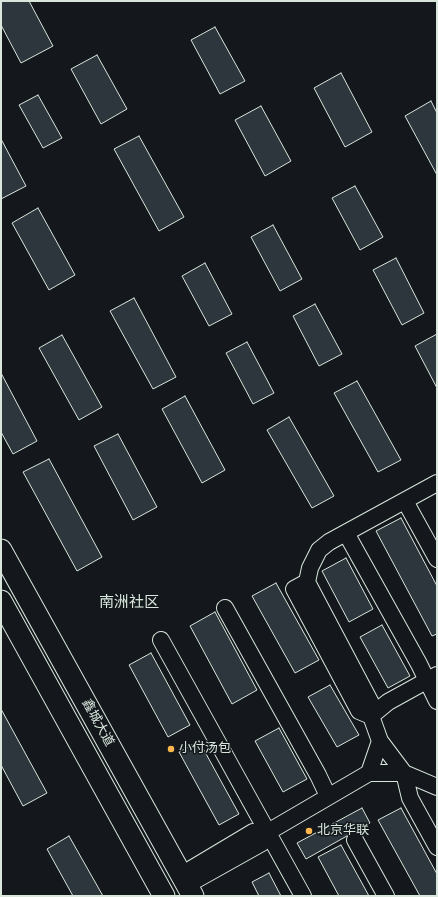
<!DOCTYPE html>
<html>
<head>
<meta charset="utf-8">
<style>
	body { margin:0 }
	#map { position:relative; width:438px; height:897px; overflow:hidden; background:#14181c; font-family:"Source Sans 3",sans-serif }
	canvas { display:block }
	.frame { position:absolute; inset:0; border:2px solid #d8e6dc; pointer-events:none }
</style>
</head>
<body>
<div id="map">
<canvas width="438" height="897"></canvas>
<div class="frame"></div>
</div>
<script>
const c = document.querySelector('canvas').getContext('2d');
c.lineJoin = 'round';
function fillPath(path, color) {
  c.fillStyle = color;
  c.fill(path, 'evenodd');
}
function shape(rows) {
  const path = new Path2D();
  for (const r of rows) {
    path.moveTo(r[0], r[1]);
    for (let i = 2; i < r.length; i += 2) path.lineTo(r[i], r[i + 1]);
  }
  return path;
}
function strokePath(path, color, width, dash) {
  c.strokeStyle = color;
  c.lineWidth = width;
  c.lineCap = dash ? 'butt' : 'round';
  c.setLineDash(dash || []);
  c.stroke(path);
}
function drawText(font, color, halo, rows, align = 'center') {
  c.font = font + ' "Source Sans 3","Noto Sans SC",sans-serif';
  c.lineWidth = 3;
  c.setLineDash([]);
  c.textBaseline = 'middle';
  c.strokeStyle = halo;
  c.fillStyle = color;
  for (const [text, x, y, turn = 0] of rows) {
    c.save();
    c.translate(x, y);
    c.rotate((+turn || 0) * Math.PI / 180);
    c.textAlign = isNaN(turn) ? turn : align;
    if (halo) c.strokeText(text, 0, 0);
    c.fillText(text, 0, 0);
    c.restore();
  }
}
const building = shape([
	[1,1,29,1,53,46,21,63,1,25,1,1],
	[215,27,245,81,220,94,191,40,215,27],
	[97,55,127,109,101,124,71,69,97,55],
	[341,73,372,132,345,147,314,88,341,73],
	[38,95,62,138,43,148,19,105,38,95],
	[431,101,437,113,437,175,405,116,431,101],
	[261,106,291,161,265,176,235,120,261,106],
	[139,136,184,217,159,231,114,149,139,136],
	[1,139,26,186,1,199,1,139],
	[355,186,383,237,360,250,332,198,355,186],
	[38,208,75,275,49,290,12,223,38,208],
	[273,225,302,279,280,291,251,237,273,225],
	[396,258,424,313,402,325,373,270,396,258],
	[205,263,232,314,209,326,182,276,205,263],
	[134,298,176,377,153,389,110,311,134,298],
	[315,304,342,354,319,366,293,316,315,304],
	[437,334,437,388,415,346,437,334],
	[62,335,102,407,79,420,39,348,62,335],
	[247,342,274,393,253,404,226,353,247,342],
	[1,373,37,441,13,454,1,432,1,373],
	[357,381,401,460,378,472,334,393,357,381],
	[185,396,225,470,202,483,162,409,185,396],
	[289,417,334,496,312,508,267,430,289,417],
	[118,434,157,507,133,520,94,446,118,434],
	[49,459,102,557,77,571,23,472,49,459],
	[401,518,437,586,437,634,432,636,376,531,401,518],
	[346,558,373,609,349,622,322,571,346,558],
	[276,583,319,660,295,673,252,596,276,583],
	[215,612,257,690,232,704,190,626,215,612],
	[382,625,410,676,388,688,360,637,382,625],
	[151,653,190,725,168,737,129,665,151,653],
	[330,685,359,735,337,747,308,697,330,685],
	[1,709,47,793,23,806,1,765,1,709],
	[279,728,307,779,283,792,255,741,279,728],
	[199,741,239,814,219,825,179,752,199,741],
	[362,808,370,823,306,859,297,843,362,808],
	[401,808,437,874,437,896,420,896,378,820,401,808],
	[69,836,103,896,73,896,47,849,69,836],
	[341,845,369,896,339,896,318,857,341,845],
	[269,873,281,896,259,896,252,882,269,873]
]);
fillPath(building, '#2c363c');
strokePath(building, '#d8e6dc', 1);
const minor = shape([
	[405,501,437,559],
	[346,533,419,664,437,701],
	[307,582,372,705,371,716,359,711,294,589,307,582,310,568,319,550,329,542,437,483],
	[225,608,318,775,328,796],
	[161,640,303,896],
	[437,675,388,702,371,716,380,741,404,773,410,798,437,847],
	[369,773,380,741],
	[355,840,386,896],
	[181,875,253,832,268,832,369,773,404,773,437,787],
	[187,885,262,843,268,832]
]);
const major = shape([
	[1,550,193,896],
	[1,601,164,896]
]);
strokePath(minor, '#d8e6dc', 18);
strokePath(major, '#d8e6dc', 23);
strokePath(minor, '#14181c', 16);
strokePath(major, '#14181c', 21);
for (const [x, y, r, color] of [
	[171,749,4,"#ffb74d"],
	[309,831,4,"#ffb74d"]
]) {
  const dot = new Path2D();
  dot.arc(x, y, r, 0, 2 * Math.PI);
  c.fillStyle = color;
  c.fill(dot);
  strokePath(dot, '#14181c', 1.5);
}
drawText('13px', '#d8e6dc', '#14181c', [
	["鑫城大道",97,723,61]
]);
drawText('13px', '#d8e6dc', '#14181c', [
	["小付汤包",179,749],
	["北京华联",317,831]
], 'left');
drawText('15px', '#d8e6dc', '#14181c', [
	["南洲社区",129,604]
]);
</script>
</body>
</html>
